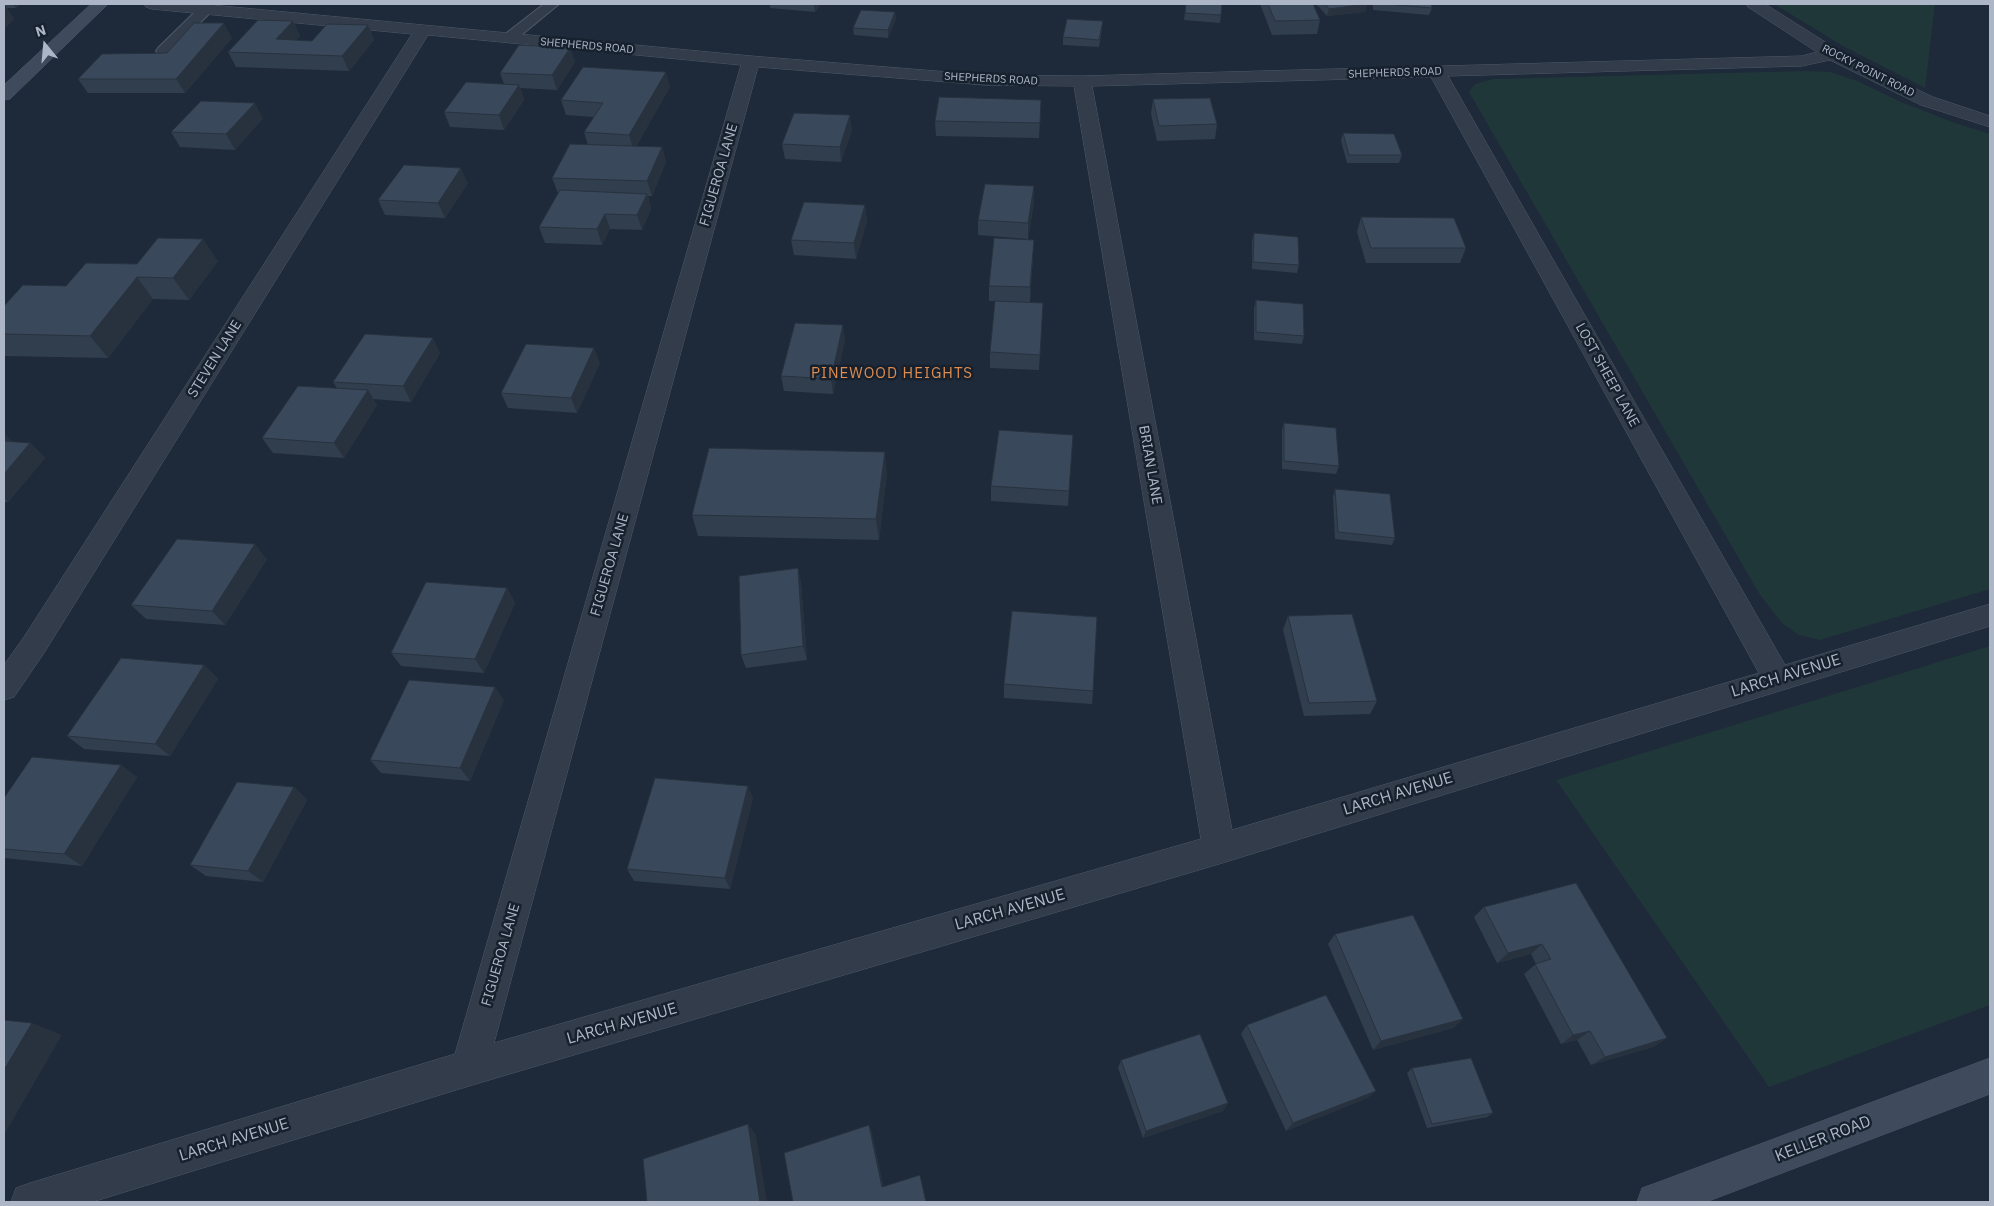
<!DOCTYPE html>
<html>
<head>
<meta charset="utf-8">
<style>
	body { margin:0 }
	#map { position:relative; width:1994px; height:1206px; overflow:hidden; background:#1e2a39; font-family:"IBM Plex Sans",sans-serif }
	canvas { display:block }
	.frame { position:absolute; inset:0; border:5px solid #acb6c7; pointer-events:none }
	.north { position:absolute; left:20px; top:20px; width:50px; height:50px; -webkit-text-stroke:4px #17212e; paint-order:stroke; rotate:343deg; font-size:14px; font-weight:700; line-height:20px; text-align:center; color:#acb6c7 }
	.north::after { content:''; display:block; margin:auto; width:18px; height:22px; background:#acb6c7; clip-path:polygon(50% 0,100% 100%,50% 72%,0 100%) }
</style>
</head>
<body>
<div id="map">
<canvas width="1994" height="1206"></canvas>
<div class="frame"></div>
<div class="north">N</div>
</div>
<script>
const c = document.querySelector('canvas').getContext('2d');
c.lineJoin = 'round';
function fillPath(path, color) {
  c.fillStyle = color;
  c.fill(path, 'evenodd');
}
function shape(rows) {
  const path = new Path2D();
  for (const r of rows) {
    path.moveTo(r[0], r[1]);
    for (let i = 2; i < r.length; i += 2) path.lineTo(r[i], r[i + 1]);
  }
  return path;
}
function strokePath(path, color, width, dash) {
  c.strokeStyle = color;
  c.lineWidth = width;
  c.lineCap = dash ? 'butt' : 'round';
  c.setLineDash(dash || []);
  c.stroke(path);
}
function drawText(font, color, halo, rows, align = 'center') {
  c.font = font + ' "IBM Plex Sans",sans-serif';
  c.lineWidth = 5;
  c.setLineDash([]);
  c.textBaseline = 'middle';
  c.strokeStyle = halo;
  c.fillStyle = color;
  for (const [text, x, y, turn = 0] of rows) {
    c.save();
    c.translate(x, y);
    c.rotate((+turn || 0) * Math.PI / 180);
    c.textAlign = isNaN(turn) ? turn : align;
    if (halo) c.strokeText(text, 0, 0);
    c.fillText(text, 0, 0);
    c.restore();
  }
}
fillPath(shape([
	[1774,4,1935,4,1925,88,1843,46],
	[1807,71,1830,72,1857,81,1901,102,1952,122,1990,134,1990,589,1820,640,1799,635,1783,624,1760,595,1469,92,1475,84,1493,79],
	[1990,646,1990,1005,1769,1087,1556,780]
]), '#20373a');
const lane = shape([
	[544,4,559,4,514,41,504,41,502,38,504,35,544,4],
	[206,5,211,6,213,9,211,12,168,54,158,54,156,51,158,48,201,6,206,5]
]);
const street = shape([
	[144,4,201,4,751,56,985,75,1082,76,1802,56,1817,52,1748,7,1746,4,1765,4,1838,50,1880,72,1933,97,1990,116,1990,127,1921,105,1830,60,1802,66,1448,76,1785,665,1990,604,1990,626,1219,864,469,1086,92,1202,11,1202,16,1188,30,1183,455,1054,741,65,428,35,44,653,14,697,4,700,4,665,24,637,412,34,152,9,146,7,144,4],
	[758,67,985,85,1074,86,1201,839,494,1043,758,67],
	[1431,77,1759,673,1232,830,1092,86,1431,77]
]);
const secondary = shape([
	[91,4,108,4,10,99,4,100,4,85,91,4],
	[1990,1058,1990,1094,1706,1202,1637,1202,1642,1188,1656,1183,1990,1058]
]);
strokePath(lane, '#4f5968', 2);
strokePath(street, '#4f5968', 1);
strokePath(secondary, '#4f5968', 1);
fillPath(lane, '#323c4a');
fillPath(street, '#323c4a');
fillPath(secondary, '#3f4b5d');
fillPath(shape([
	[4,4,31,4,20,4,16,8,7,8,14,19],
	[770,4,821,4,815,12,770,8],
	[1186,4,1221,15,1220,23,1184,20],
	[1260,4,1313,4,1320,20,1317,34,1272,35],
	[1316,4,1367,4,1365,12,1327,16],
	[1373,4,1431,4,1432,8,1429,15,1373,10],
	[895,12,896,19,888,38,854,35,853,28],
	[293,21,300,36,296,40,312,41,368,25,374,40,349,71,236,67,228,52],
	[1102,29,1099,47,1063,45,1063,37],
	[232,38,185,93,88,93,78,79,167,53],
	[570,48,575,62,557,90,520,88,524,100,504,130,450,127,444,112,504,84,500,73],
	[670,87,636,146,662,147,666,162,652,196,648,196,651,209,642,230,610,229,602,245,545,243,539,227,558,193,552,178,588,145,584,132,594,117,566,115,561,100],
	[1153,99,1217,124,1215,139,1157,141,1151,114],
	[1041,100,1039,138,936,136,935,121],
	[263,118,235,150,180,147,171,132],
	[852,130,841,162,785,159,782,144],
	[1343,133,1402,155,1399,163,1347,163,1341,141],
	[468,183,445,218,385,215,378,200],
	[1034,202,1028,239,978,235,978,220],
	[865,205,867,221,856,259,794,255,791,240],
	[1361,217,1466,248,1460,263,1366,263,1357,232],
	[1254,233,1299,265,1297,273,1252,269,1252,241],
	[1033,255,1030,302,1043,303,1039,370,990,368,990,352,995,301,989,301,989,286],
	[218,261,189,300,153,299,108,358,4,356,4,306,137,264],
	[1256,300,1304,336,1302,344,1254,340,1254,308],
	[845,340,833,394,784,391,781,376],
	[440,353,411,402,373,399,377,405,344,458,273,453,262,438,337,388,333,382],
	[600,363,577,413,508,408,501,393],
	[1284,423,1339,466,1336,474,1282,469,1282,430],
	[4,433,11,442,30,443,45,458,8,502,4,502],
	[1073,435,1068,506,991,501,991,486],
	[887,474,879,540,698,536,692,515],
	[1335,489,1395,538,1392,545,1335,539,1333,497],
	[267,559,225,625,146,619,131,605],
	[798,568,801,583,807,660,746,668,741,655],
	[507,588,515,603,484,673,401,666,391,653],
	[1288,616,1377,701,1370,714,1304,716,1283,630],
	[204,665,218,679,170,756,84,749,67,736],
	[1004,684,1093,691,1092,704,1004,698],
	[504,700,470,781,381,773,370,760],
	[121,765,137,777,82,866,4,858,4,798],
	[294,787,307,800,263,882,206,876,190,865],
	[753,798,730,889,634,881,627,869],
	[1576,883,1667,1038,1653,1047,1591,1065,1577,1040,1561,1044,1524,974,1536,964,1531,954,1497,963,1474,917,1484,907],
	[1335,934,1463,1019,1453,1028,1373,1050,1328,944],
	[1247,1025,1376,1091,1367,1098,1286,1131,1241,1034],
	[1121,1060,1228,1103,1223,1111,1143,1138,1118,1068],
	[1412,1068,1493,1113,1487,1117,1427,1128,1407,1073]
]), '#313e4d');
fillPath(shape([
	[4,4,14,19,4,30],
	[13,4,20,4,16,8],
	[814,4,821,4,815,12],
	[1367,4,1365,12,1327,16,1329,9],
	[895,12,896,19,888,38,888,30],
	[293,21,300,36,284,54,276,39],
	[224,23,232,38,185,93,176,79],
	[368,25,374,40,349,71,342,56],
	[570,48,575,62,557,90,552,75],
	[666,72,670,87,634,151,629,135],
	[519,85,524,100,504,130,499,115],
	[255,103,263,118,235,150,226,134],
	[850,115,852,130,841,162,840,147],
	[662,147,666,162,652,196,647,181],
	[461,168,468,183,445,218,438,203],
	[1034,186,1034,202,1028,239,1028,223],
	[647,194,651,209,642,230,637,215],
	[865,205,867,221,856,259,854,243],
	[605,214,610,229,602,245,597,229],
	[203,239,218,261,189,300,173,278],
	[1034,240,1033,255,1030,302,1030,287],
	[137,277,153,299,108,358,90,336],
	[843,325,845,340,833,394,831,379],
	[433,338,440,353,411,402,403,386],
	[594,348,600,363,577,413,571,398],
	[368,390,377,405,344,458,334,443],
	[4,433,12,442,4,451],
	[30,443,45,458,8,502,4,498,4,474],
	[885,452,887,474,879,540,876,519],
	[255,544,267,559,225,625,212,611],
	[798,568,801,583,807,660,803,646],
	[507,588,515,603,484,673,475,659],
	[204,665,218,679,170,756,155,744],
	[495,687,504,700,470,781,460,768],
	[121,765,137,777,82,866,64,854],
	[748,786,753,798,730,889,725,878],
	[294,787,307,800,263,882,248,871],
	[1542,944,1531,954,1497,963,1508,953],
	[1463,1019,1453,1028,1373,1050,1381,1041],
	[32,1023,62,1035,4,1135,4,1070],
	[1590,1031,1577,1040,1561,1044,1573,1035],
	[1667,1038,1653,1047,1591,1065,1605,1057],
	[1376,1091,1367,1098,1286,1131,1293,1123],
	[1228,1103,1223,1111,1143,1138,1146,1131],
	[748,1124,756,1135,767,1202,760,1202],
	[869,1125,872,1132,885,1193,882,1187]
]), '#28323f');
const building = shape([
	[1186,4,1222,4,1221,15,1185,13,1186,4],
	[1268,4,1313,4,1320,20,1275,21,1268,4],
	[1325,4,1367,4,1329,9,1325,4],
	[1387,4,1431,4,1432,8,1387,4],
	[861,10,895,12,888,30,853,28,861,10],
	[1067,19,1103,21,1099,40,1063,37,1067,19],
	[258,20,293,21,276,39,312,41,327,24,368,25,342,56,228,52,258,20],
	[194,23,224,23,176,79,78,79,102,54,167,53,194,23],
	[519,45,570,48,552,75,500,73,519,45],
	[583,67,666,72,629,135,584,132,603,103,561,100,583,67],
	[466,82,519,85,499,115,444,112,466,82],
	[939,97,1041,100,1040,123,935,121,939,97],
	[1210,98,1217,124,1159,126,1153,99,1210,98],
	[201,101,255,103,226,134,171,132,201,101],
	[794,113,850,115,840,147,782,144,794,113],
	[1343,133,1394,134,1402,155,1349,155,1343,133],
	[570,144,662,147,647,181,552,178,570,144],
	[404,165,461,168,438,203,378,200,404,165],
	[985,184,1034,186,1028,223,978,220,985,184],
	[560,190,647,194,637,215,605,214,597,229,539,227,560,190],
	[804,202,865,205,854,243,791,240,804,202],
	[1361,217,1454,218,1466,248,1371,248,1361,217],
	[1254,233,1298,237,1299,265,1253,262,1254,233],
	[158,238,203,239,173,278,137,277,90,336,4,334,4,306,23,285,66,286,86,263,137,264,158,238],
	[994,238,1034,240,1030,287,989,286,994,238],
	[1256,300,1303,304,1304,336,1256,332,1256,300],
	[995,301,1043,303,1040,355,990,352,995,301],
	[795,323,843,325,831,379,781,376,795,323],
	[365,334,433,338,403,386,333,382,365,334],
	[526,344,594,348,571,398,501,393,526,344],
	[298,386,368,390,334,443,262,438,298,386],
	[1284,423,1336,428,1339,466,1284,461,1284,423],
	[999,430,1073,435,1069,491,991,486,999,430],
	[4,441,30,443,4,474,4,441],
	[709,448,885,452,876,519,692,515,709,448],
	[1335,489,1390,494,1395,538,1338,532,1335,489],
	[177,539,255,544,212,611,131,605,177,539],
	[798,568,803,646,741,655,739,576,798,568],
	[426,582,507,588,475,659,391,653,426,582],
	[1012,611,1097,617,1093,691,1004,684,1012,611],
	[1352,614,1377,701,1309,703,1288,616,1352,614],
	[121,658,204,665,155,744,67,736,121,658],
	[409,680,495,687,460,768,370,760,409,680],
	[32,757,121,765,64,854,4,849,4,798,32,757],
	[655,778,748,786,725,878,627,869,655,778],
	[237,782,294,787,248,871,190,865,237,782],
	[1576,883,1667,1038,1605,1057,1590,1031,1573,1035,1535,964,1551,959,1542,944,1508,953,1484,907,1576,883],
	[1413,915,1463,1019,1381,1041,1335,934,1413,915],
	[1326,995,1376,1091,1293,1123,1247,1025,1326,995],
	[4,1020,32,1023,4,1070,4,1020],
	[1200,1034,1228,1103,1146,1131,1121,1060,1200,1034],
	[1471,1058,1493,1113,1432,1124,1412,1068,1471,1058],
	[748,1124,760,1202,647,1202,643,1159,748,1124],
	[869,1125,882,1187,920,1175,926,1202,793,1202,784,1153,869,1125]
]);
fillPath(building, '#39485a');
strokePath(building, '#28323f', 1);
drawText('11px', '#acb6c7', '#17212e', [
	["SHEPHERDS ROAD",587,46,5],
	["ROCKY POINT ROAD",1868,71,27],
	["SHEPHERDS ROAD",1395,73,-2],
	["SHEPHERDS ROAD",991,79,3]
]);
drawText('14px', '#acb6c7', '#17212e', [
	["FIGUEROA LANE",719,175,-74],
	["STEVEN LANE",215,359,-58],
	["LOST SHEEP LANE",1607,375,61],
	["BRIAN LANE",1150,465,80],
	["FIGUEROA LANE",610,565,-74],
	["FIGUEROA LANE",501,955,-74]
]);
c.letterSpacing = '1px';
drawText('15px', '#de8c50', '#17212e', [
	["PINEWOOD HEIGHTS",892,374]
]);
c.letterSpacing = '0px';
drawText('16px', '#acb6c7', '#17212e', [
	["LARCH AVENUE",1786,676,-17],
	["LARCH AVENUE",1398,794,-17],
	["LARCH AVENUE",1010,910,-16],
	["LARCH AVENUE",622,1024,-16],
	["KELLER ROAD",1823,1139,-21],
	["LARCH AVENUE",234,1140,-17]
]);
</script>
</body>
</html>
